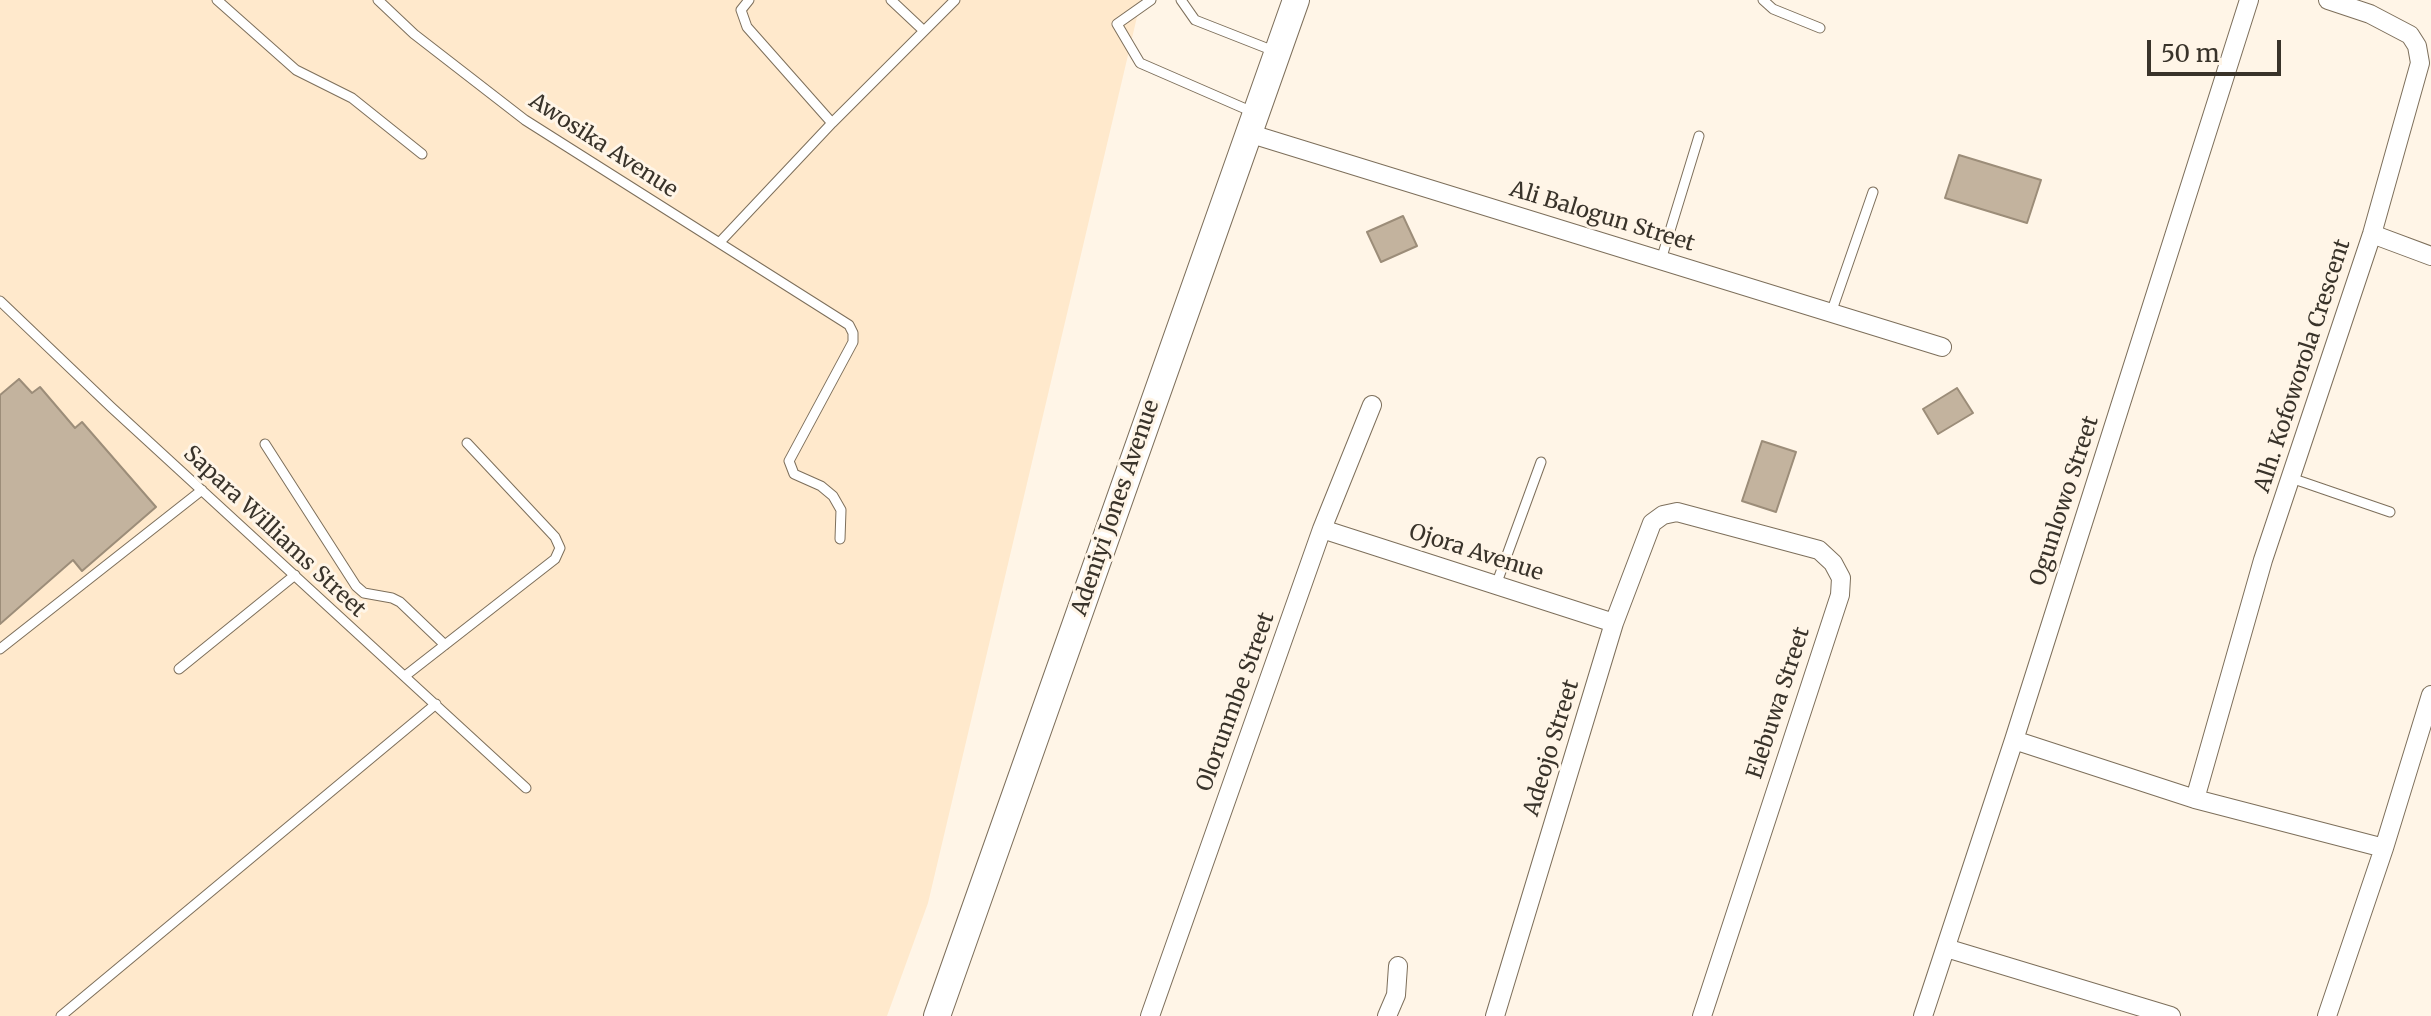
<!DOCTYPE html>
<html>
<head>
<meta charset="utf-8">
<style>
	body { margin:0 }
	#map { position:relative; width:2431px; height:1016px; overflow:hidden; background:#fff5e7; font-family:Merriweather,serif }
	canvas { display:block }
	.scale { position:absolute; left:2147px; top:40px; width:134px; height:36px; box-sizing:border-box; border:4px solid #39332a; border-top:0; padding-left:10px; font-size:24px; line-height:28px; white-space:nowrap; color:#39332a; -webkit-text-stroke:6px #fff5e7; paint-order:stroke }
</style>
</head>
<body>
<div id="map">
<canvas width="2431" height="1016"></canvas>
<div class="scale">50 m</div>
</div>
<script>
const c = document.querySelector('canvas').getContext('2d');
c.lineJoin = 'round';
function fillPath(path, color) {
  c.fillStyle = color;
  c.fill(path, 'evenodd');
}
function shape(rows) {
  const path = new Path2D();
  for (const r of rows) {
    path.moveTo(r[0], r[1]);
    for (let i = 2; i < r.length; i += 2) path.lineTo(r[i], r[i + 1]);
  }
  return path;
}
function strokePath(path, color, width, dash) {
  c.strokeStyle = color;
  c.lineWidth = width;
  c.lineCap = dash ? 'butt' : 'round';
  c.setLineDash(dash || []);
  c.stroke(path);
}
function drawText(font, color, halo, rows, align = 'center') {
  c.font = font + ' Merriweather,serif';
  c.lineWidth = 6;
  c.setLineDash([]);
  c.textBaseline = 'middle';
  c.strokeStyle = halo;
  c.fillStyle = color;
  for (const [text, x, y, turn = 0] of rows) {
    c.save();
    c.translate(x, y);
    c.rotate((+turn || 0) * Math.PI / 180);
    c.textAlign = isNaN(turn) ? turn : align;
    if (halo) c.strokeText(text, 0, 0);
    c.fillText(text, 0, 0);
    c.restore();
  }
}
fillPath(shape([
	[0,0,1141,0,928,903,887,1016,0,1016]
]), '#ffe9cc');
const building = shape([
	[1959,155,2041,180,2027,223,1945,198,1959,155],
	[1403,216,1417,246,1381,262,1367,232,1403,216],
	[19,379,32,393,40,387,75,428,82,422,156,507,82,571,73,560,0,624,0,395,19,379],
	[1957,388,1973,413,1938,434,1923,409,1957,388],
	[1762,441,1796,452,1776,512,1742,501,1762,441]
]);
fillPath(building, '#c3b39e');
strokePath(building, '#9c8d79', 2);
const lane = shape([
	[217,0,296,70,352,98,422,154],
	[378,0,414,34,525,120,849,325,853,333,853,342,789,461,794,474,821,486,833,496,841,510,840,539],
	[749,0,741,10,747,27,832,123],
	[891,0,924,31],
	[1151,0,1117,24,1140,63,1255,113],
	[1181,0,1195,20,1274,51],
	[1763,0,1773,9,1820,28],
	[720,242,832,123,955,0],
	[1661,260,1699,136],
	[0,301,111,407,526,788],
	[1831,313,1873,192],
	[265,444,356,586,364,593,392,598,400,602,445,645],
	[2291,478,2390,512],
	[1496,585,1541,462],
	[0,649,202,490],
	[179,669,295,575],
	[405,676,555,559,560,548,555,537,467,443],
	[61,1016,436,704]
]);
const street = shape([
	[1248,133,1942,347],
	[2372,234,2431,256],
	[1322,529,1614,623],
	[2014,740,2195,799,2384,848],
	[2195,799,2263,560,2372,234,2420,63,2417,46,2410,35,2370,14,2328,0],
	[1946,948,2171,1016],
	[1150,1016,1322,529,1372,405],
	[1387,1016,1396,995,1398,966],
	[1495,1016,1614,623,1652,523,1663,515,1677,512,1819,550,1833,563,1841,578,1840,595,1702,1016],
	[1923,1016,2014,740,2249,0],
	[2327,1016,2384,848,2431,695]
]);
const secondary = shape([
	[937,1016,1296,0]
]);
strokePath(lane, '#7d6f5b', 11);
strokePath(street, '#7d6f5b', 20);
strokePath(secondary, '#7d6f5b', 28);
strokePath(lane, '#fff', 9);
strokePath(street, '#fff', 18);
strokePath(secondary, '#fff', 26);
drawText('22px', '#39332a', '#fff5e7', [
	["Awosika Avenue",603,146,33],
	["Ali Balogun Street",1602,217,17],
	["Alh. Kofoworola Crescent",2303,366,-72],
	["Ogunlowo Street",2065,501,-72],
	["Adeniyi Jones Avenue",1116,508,-71],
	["Sapara Williams Street",274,532,43],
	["Ojora Avenue",1476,553,18],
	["Olorunmbe Street",1236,702,-70],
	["Elebuwa Street",1779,703,-72],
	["Adeojo Street",1552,748,-73]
]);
</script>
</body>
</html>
